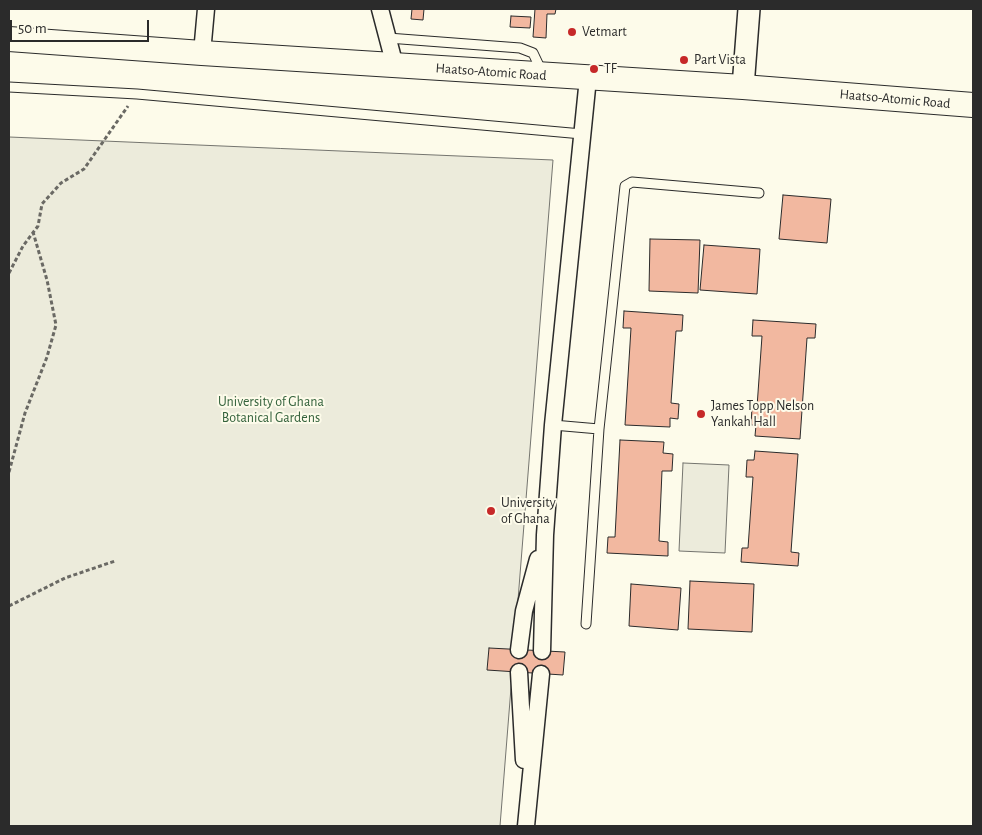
<!DOCTYPE html>
<html>
<head>
<meta charset="utf-8">
<style>
	body { margin:0 }
	#map { position:relative; width:982px; height:835px; overflow:hidden; background:#fdfbea; font-family:"Alegreya Sans",sans-serif }
	canvas { display:block }
	.frame { position:absolute; inset:0; border:10px solid #2b2b2b; pointer-events:none }
	.scale { position:absolute; left:10px; top:20px; width:139px; height:22px; box-sizing:border-box; border:2px solid #2b2b2b; border-top:0; padding-left:6px; font-size:15px; line-height:18px; white-space:nowrap; color:#2b2b2b; -webkit-text-stroke:4px #fdfbea; paint-order:stroke }
</style>
</head>
<body>
<div id="map">
<canvas width="982" height="835"></canvas>
<div class="frame"></div>
<div class="scale">50 m</div>
</div>
<script>
const c = document.querySelector('canvas').getContext('2d');
c.lineJoin = 'round';
function fillPath(path, color) {
  c.fillStyle = color;
  c.fill(path, 'evenodd');
}
function shape(rows) {
  const path = new Path2D();
  for (const r of rows) {
    path.moveTo(r[0], r[1]);
    for (let i = 2; i < r.length; i += 2) path.lineTo(r[i], r[i + 1]);
  }
  return path;
}
function strokePath(path, color, width, dash) {
  c.strokeStyle = color;
  c.lineWidth = width;
  c.lineCap = dash ? 'butt' : 'round';
  c.setLineDash(dash || []);
  c.stroke(path);
}
function drawText(font, color, halo, rows, align = 'center') {
  c.font = font + ' "Alegreya Sans",sans-serif';
  c.lineWidth = 4;
  c.setLineDash([]);
  c.textBaseline = 'middle';
  c.strokeStyle = halo;
  c.fillStyle = color;
  for (const [text, x, y, turn = 0] of rows) {
    c.save();
    c.translate(x, y);
    c.rotate((+turn || 0) * Math.PI / 180);
    c.textAlign = isNaN(turn) ? turn : align;
    if (halo) c.strokeText(text, 0, 0);
    c.fillText(text, 0, 0);
    c.restore();
  }
}
const green = shape([
	[9,137,553,160,500,826,9,826,9,137],
	[683,463,729,465,725,553,679,551,683,463]
]);
fillPath(green, '#ecebdb');
strokePath(green, '#74746e', 1);
const building = shape([
	[412,9,424,9,423,20,411,19,412,9],
	[535,9,556,9,555,14,547,14,546,38,533,37,535,9],
	[511,16,531,17,530,28,510,27,511,16],
	[783,195,831,199,827,243,779,239,783,195],
	[650,239,700,240,698,293,649,291,650,239],
	[704,245,760,249,757,294,700,290,704,245],
	[624,311,683,315,682,331,676,331,671,403,679,404,678,419,670,418,670,427,625,425,631,328,623,328,624,311],
	[753,320,816,324,815,338,807,338,800,439,755,436,756,425,751,425,752,407,757,407,762,336,752,336,753,320],
	[620,440,664,442,663,453,673,454,672,471,662,471,659,541,668,542,668,556,607,553,608,537,615,537,620,440],
	[755,451,798,454,791,552,799,553,798,566,741,562,742,548,748,548,753,477,746,477,747,460,754,460,755,451],
	[690,581,754,584,752,632,688,629,690,581],
	[631,584,681,588,678,630,629,626,631,584],
	[489,648,565,652,563,675,487,670,489,648]
]);
fillPath(building, '#f2b8a0');
strokePath(building, '#2b2b2b', 1);
const service = shape([
	[388,38,520,48,533,53,542,72],
	[9,87,137,94,582,134],
	[553,425,599,429],
	[586,624,599,429,625,186,632,182,759,193]
]);
const minor = shape([
	[380,9,395,66],
	[202,53,206,9],
	[519,650,524,611,538,559],
	[542,651,545,535,553,425,588,78],
	[519,672,524,760],
	[526,826,541,674]
]);
const tertiary = shape([
	[743,87,749,9]
]);
const secondary = shape([
	[9,39,202,53,743,87,973,105]
]);
strokePath(service, '#2b2b2b', 11);
strokePath(minor, '#2b2b2b', 19);
strokePath(tertiary, '#2b2b2b', 24);
strokePath(secondary, '#2b2b2b', 26);
strokePath(shape([
	[9,273,23,246,38,226,42,204,61,183,84,169,128,106],
	[9,472,25,413,47,357,56,325,47,280,33,232],
	[9,606,65,578,115,561]
]), '#6a6964', 3, [4, 2.5]);
strokePath(service, '#fdfbea', 9);
strokePath(minor, '#fdfbea', 16);
strokePath(tertiary, '#fdfbea', 21);
strokePath(secondary, '#fdfbea', 24);
for (const [x, y, r, color] of [
	[572,32,5,"#c62828"],
	[684,60,5,"#c62828"],
	[594,69,5,"#c62828"],
	[701,414,5,"#c62828"],
	[491,511,5,"#c62828"]
]) {
  const dot = new Path2D();
  dot.arc(x, y, r, 0, 2 * Math.PI);
  c.fillStyle = color;
  c.fill(dot);
  strokePath(dot, '#fdfbea', 2);
}
drawText('14px', '#2b2b2b', '#fdfbea', [
	["Vetmart",582,32],
	["Part Vista",694,60],
	["TF",604,69],
	["James Topp Nelson",711,406],
	["Yankah Hall",711,422],
	["University",501,503],
	["of Ghana",501,519]
], 'left');
drawText('14px', '#2b2b2b', '#fdfbea', [
	["Haatso-Atomic Road",491,72,4],
	["Haatso-Atomic Road",895,99,5]
]);
drawText('14px', '#34623c', '#fdfbea', [
	["University of Ghana",271,402],
	["Botanical Gardens",271,418]
]);
</script>
</body>
</html>
